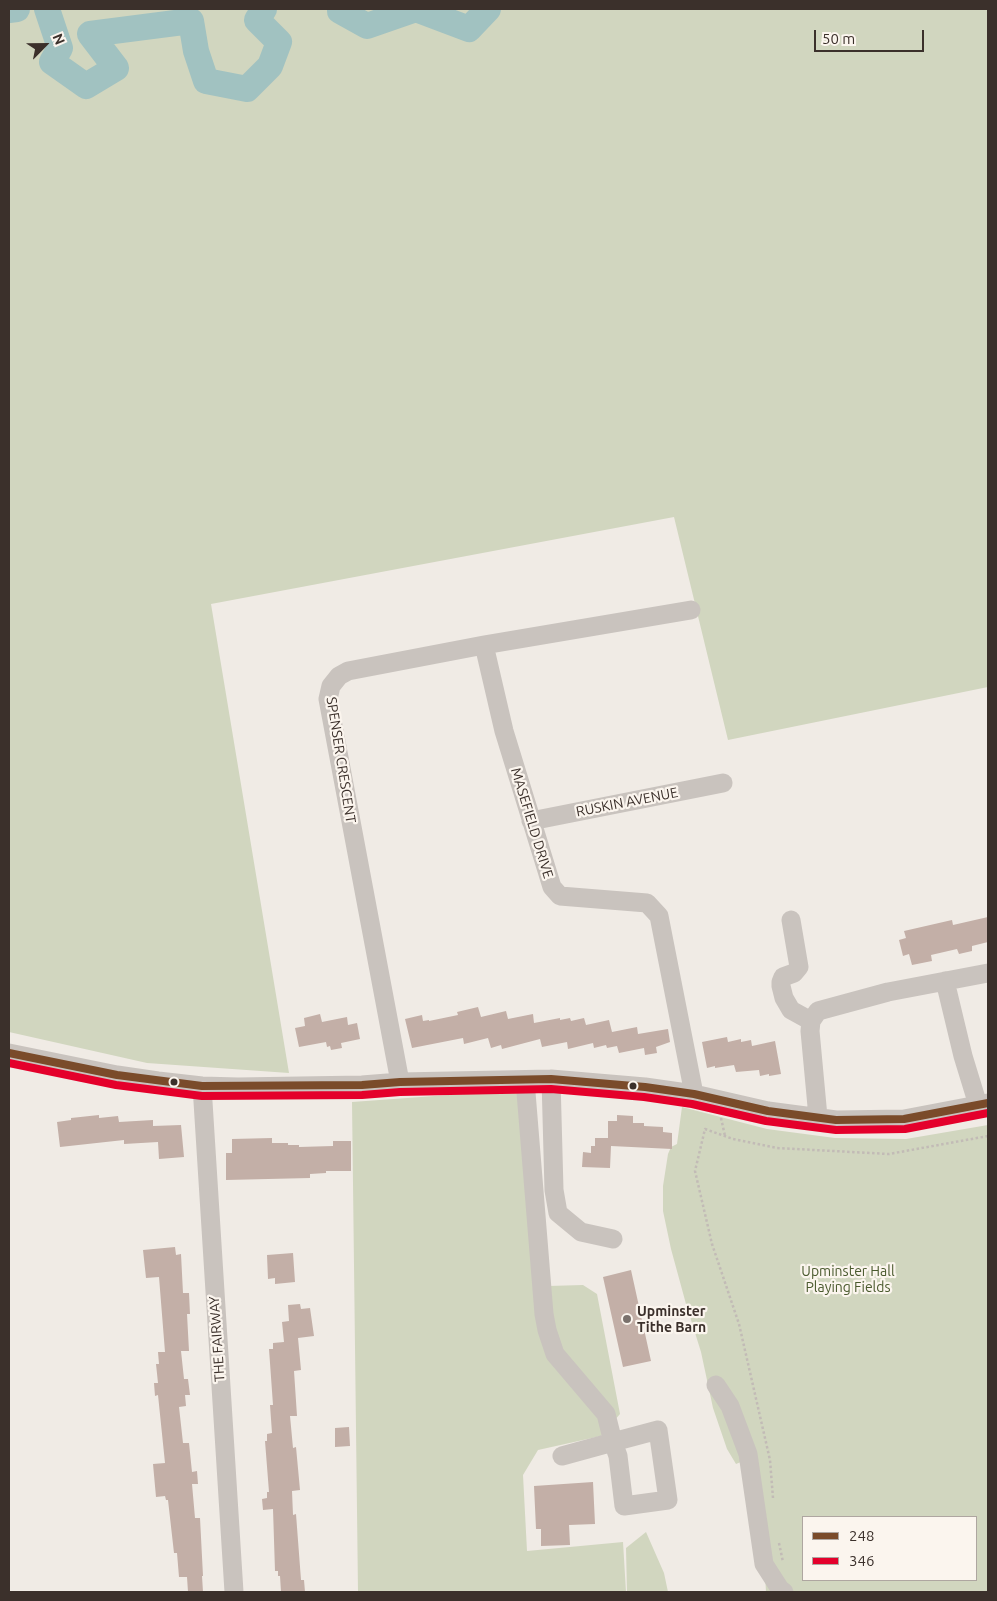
<!DOCTYPE html>
<html>
<head>
<meta charset="utf-8">
<style>
	body { margin:0 }
	#map { position:relative; width:997px; height:1601px; overflow:hidden; background:#f0ebe5; font-family:Ubuntu,sans-serif }
	canvas { display:block }
	.frame { position:absolute; inset:0; border:10px solid #3b302b; pointer-events:none }
	.legend { position:absolute; left:802px; top:1516px; width:175px; height:65px; box-sizing:border-box; background:#fbf5ee; border:1px solid #aea6a0; margin:0; padding:6px 9px; list-style:none; font-size:15px; color:#3b302b }
	.legend li { display:flex; align-items:center; gap:10px; height:25px }
	.legend b { width:25px; border:1px solid #aea6a0 }
	.north { position:absolute; left:20px; top:20px; width:50px; height:50px; -webkit-text-stroke:4px #fbf5ee; paint-order:stroke; rotate:67deg; font-size:14px; font-weight:700; line-height:20px; text-align:center; color:#3b302b }
	.north::after { content:''; display:block; margin:auto; width:18px; height:22px; background:#3b302b; clip-path:polygon(50% 0,100% 100%,50% 72%,0 100%) }
	.scale { position:absolute; left:814px; top:30px; width:110px; height:22px; box-sizing:border-box; border:2px solid #3b302b; border-top:0; padding-left:6px; font-size:15px; line-height:18px; white-space:nowrap; color:#3b302b; -webkit-text-stroke:4px #fbf5ee; paint-order:stroke }
</style>
</head>
<body>
<div id="map">
<canvas width="997" height="1601"></canvas>
<div class="frame"></div>
<ul class="legend">
<li><b style="height:6px;background:#7a4b2a"></b>248</li>
<li><b style="height:6px;background:#e4002b"></b>346</li>
</ul>
<div class="north">N</div>
<div class="scale">50 m</div>
</div>
<script>
const c = document.querySelector('canvas').getContext('2d');
c.lineJoin = 'round';
function fillPath(path, color) {
  c.fillStyle = color;
  c.fill(path, 'evenodd');
}
function shape(rows) {
  const path = new Path2D();
  for (const r of rows) {
    path.moveTo(r[0], r[1]);
    for (let i = 2; i < r.length; i += 2) path.lineTo(r[i], r[i + 1]);
  }
  return path;
}
function strokePath(path, color, width, dash) {
  c.strokeStyle = color;
  c.lineWidth = width;
  c.lineCap = dash ? 'butt' : 'round';
  c.setLineDash(dash || []);
  c.stroke(path);
}
function drawText(font, color, halo, rows, align = 'center') {
  c.font = font + ' Ubuntu,sans-serif';
  c.lineWidth = 4.5;
  c.setLineDash([]);
  c.textBaseline = 'middle';
  c.strokeStyle = halo;
  c.fillStyle = color;
  for (const [text, x, y, turn = 0] of rows) {
    c.save();
    c.translate(x, y);
    c.rotate((+turn || 0) * Math.PI / 180);
    c.textAlign = isNaN(turn) ? turn : align;
    if (halo) c.strokeText(text, 0, 0);
    c.fillText(text, 0, 0);
    c.restore();
  }
}
fillPath(shape([
	[9,9,988,9,988,687,728,740,674,517,211,604,289,1073,147,1063,9,1032],
	[531,1089,548,1286,583,1285,597,1294,620,1414,601,1436,538,1450,523,1475,527,1551,623,1542,626,1592,358,1592,352,1102],
	[682,1107,767,1129,835,1138,906,1139,988,1125,988,1592,766,1592,760,1482,753,1457,736,1464,727,1449,713,1408,701,1352,686,1304,671,1249,663,1211,663,1186,668,1154,671,1147,677,1144],
	[803,1517,976,1517,976,1580,803,1580],
	[646,1532,664,1573,668,1592,627,1592,626,1548]
]), '#d1d6bf');
strokePath(shape([
	[47,9,60,48,52,62,86,86,116,68,90,34,191,21,196,51,206,81,247,89,270,66,279,42,257,20,264,9],
	[340,9,340,11,367,26,416,9,469,29,488,9],
	[9,10,17,9]
]), '#a1c2c1', 26);
fillPath(shape([
	[988,917,988,942,972,946,972,951,959,954,957,949,931,955,932,961,912,965,909,954,903,956,899,940,906,938,904,931,952,920,953,925],
	[478,1007,481,1017,506,1011,508,1019,533,1014,534,1023,560,1018,560,1020,570,1018,571,1021,584,1018,586,1025,609,1020,612,1032,637,1027,638,1034,668,1029,670,1042,656,1047,657,1053,645,1055,644,1048,619,1053,617,1046,607,1048,606,1045,594,1048,593,1043,568,1049,567,1042,542,1047,540,1039,502,1049,501,1045,491,1048,488,1038,464,1044,463,1038,412,1048,405,1019,422,1015,423,1021,429,1020,429,1021,458,1015,457,1012],
	[320,1014,322,1022,347,1017,348,1025,357,1023,360,1039,341,1043,342,1048,331,1050,330,1046,327,1047,326,1042,299,1047,295,1028,305,1026,304,1018],
	[727,1037,728,1042,741,1039,741,1042,751,1040,752,1046,775,1041,781,1074,769,1076,769,1074,760,1076,759,1070,736,1072,734,1065,715,1068,715,1066,707,1068,702,1042],
	[99,1115,99,1118,118,1116,119,1122,153,1120,153,1126,181,1125,184,1157,159,1159,158,1142,124,1144,124,1140,60,1147,57,1122,71,1120,71,1118],
	[617,1115,633,1116,633,1123,644,1123,644,1126,663,1127,663,1132,672,1133,672,1149,611,1146,610,1168,582,1167,583,1152,591,1153,591,1146,595,1146,595,1138,608,1138,608,1121,617,1121],
	[272,1138,272,1143,288,1143,288,1145,299,1145,299,1147,333,1146,333,1141,351,1141,351,1171,326,1171,326,1173,310,1174,310,1178,226,1180,226,1153,232,1153,232,1139],
	[175,1247,176,1255,181,1254,183,1293,189,1293,190,1314,187,1314,189,1351,181,1351,184,1379,188,1379,190,1395,185,1395,186,1406,179,1407,183,1443,189,1443,192,1472,197,1471,198,1484,192,1484,195,1518,200,1518,203,1576,202,1576,203,1592,188,1592,187,1577,179,1577,177,1553,174,1553,168,1500,166,1500,165,1496,156,1497,153,1464,165,1463,158,1395,155,1396,154,1383,158,1383,156,1364,159,1364,158,1352,165,1352,159,1277,146,1278,143,1250],
	[293,1253,295,1282,275,1284,275,1278,268,1279,267,1255],
	[631,1270,651,1361,623,1367,603,1277],
	[300,1304,301,1309,310,1308,314,1336,298,1338,301,1370,294,1371,297,1416,290,1416,293,1448,296,1447,300,1490,292,1491,293,1515,296,1514,301,1580,304,1580,305,1592,281,1592,280,1576,278,1576,278,1571,275,1571,273,1509,263,1510,262,1499,267,1498,267,1492,269,1492,265,1441,267,1441,267,1434,272,1433,270,1405,273,1405,269,1349,273,1349,273,1343,284,1342,282,1322,289,1321,288,1305],
	[349,1427,350,1446,335,1447,335,1428],
	[593,1482,595,1524,569,1525,570,1545,541,1546,541,1529,536,1529,534,1486]
]), '#c3afa7');
strokePath(shape([
	[721,1118,725,1136],
	[773,1498,770,1460,739,1324,712,1244,695,1171,705,1129,733,1139,777,1148,889,1154,988,1136],
	[779,1543,783,1562]
]), '#c2bbb6', 2.5, [2.5, 2.5]);
strokePath(shape([
	[484,645,504,731,552,887,560,896,647,903,659,916,694,1094],
	[531,821,723,783],
	[791,920,799,967,794,973,783,977,781,982,781,986,784,998,791,1010,811,1021],
	[945,981,963,1056,978,1105],
	[9,1053,117,1075,158,1081,202,1086,238,1087,362,1085,400,1082,551,1079,645,1087,694,1094,768,1111,836,1120,904,1119,988,1103],
	[551,1079,554,1190,558,1213,581,1232,613,1239],
	[525,1080,544,1314,547,1330,555,1354,606,1414,613,1442,562,1456],
	[400,1082,328,699,331,686,339,676,348,671,484,645,691,610],
	[202,1086,234,1592],
	[818,1117,810,1031,811,1021,818,1011,888,992,988,973],
	[716,1385,730,1406,748,1454,764,1564,780,1589,784,1592],
	[658,1430,668,1500,624,1506,618,1456,613,1442,658,1430]
]), '#c9c3be', 19);
strokePath(shape([
	[9,1053,117,1075,202,1086,362,1085,400,1082,551,1079,645,1087,694,1094,768,1111,836,1120,904,1119,988,1103]
]), '#7a4b2a', 8);
strokePath(shape([
	[9,1063,116,1085,202,1096,362,1095,400,1092,551,1089,644,1097,692,1104,766,1121,836,1130,905,1129,988,1113]
]), '#e4002b', 8);
for (const [x, y, r, color] of [
	[174,1082,4.5,"#3b302b"],
	[633,1086,4.5,"#3b302b"],
	[627,1319,5,"#7a716c"]
]) {
  const dot = new Path2D();
  dot.arc(x, y, r, 0, 2 * Math.PI);
  c.fillStyle = color;
  c.fill(dot);
  strokePath(dot, '#fbf5ee', 2);
}
drawText('14px', '#3b302b', '#fbf5ee', [
	["SPENSER CRESCENT",341,760,81],
	["RUSKIN AVENUE",627,802,-11],
	["MASEFIELD DRIVE",532,823,73],
	["THE FAIRWAY",217,1339,-94]
]);
drawText('14px', '#4a5a2e', '#fbf5ee', [
	["Upminster Hall",848,1271],
	["Playing Fields",848,1287]
]);
drawText('bold 14px', '#3b302b', '#fbf5ee', [
	["Upminster",637,1311],
	["Tithe Barn",637,1327]
], 'left');
</script>
</body>
</html>
